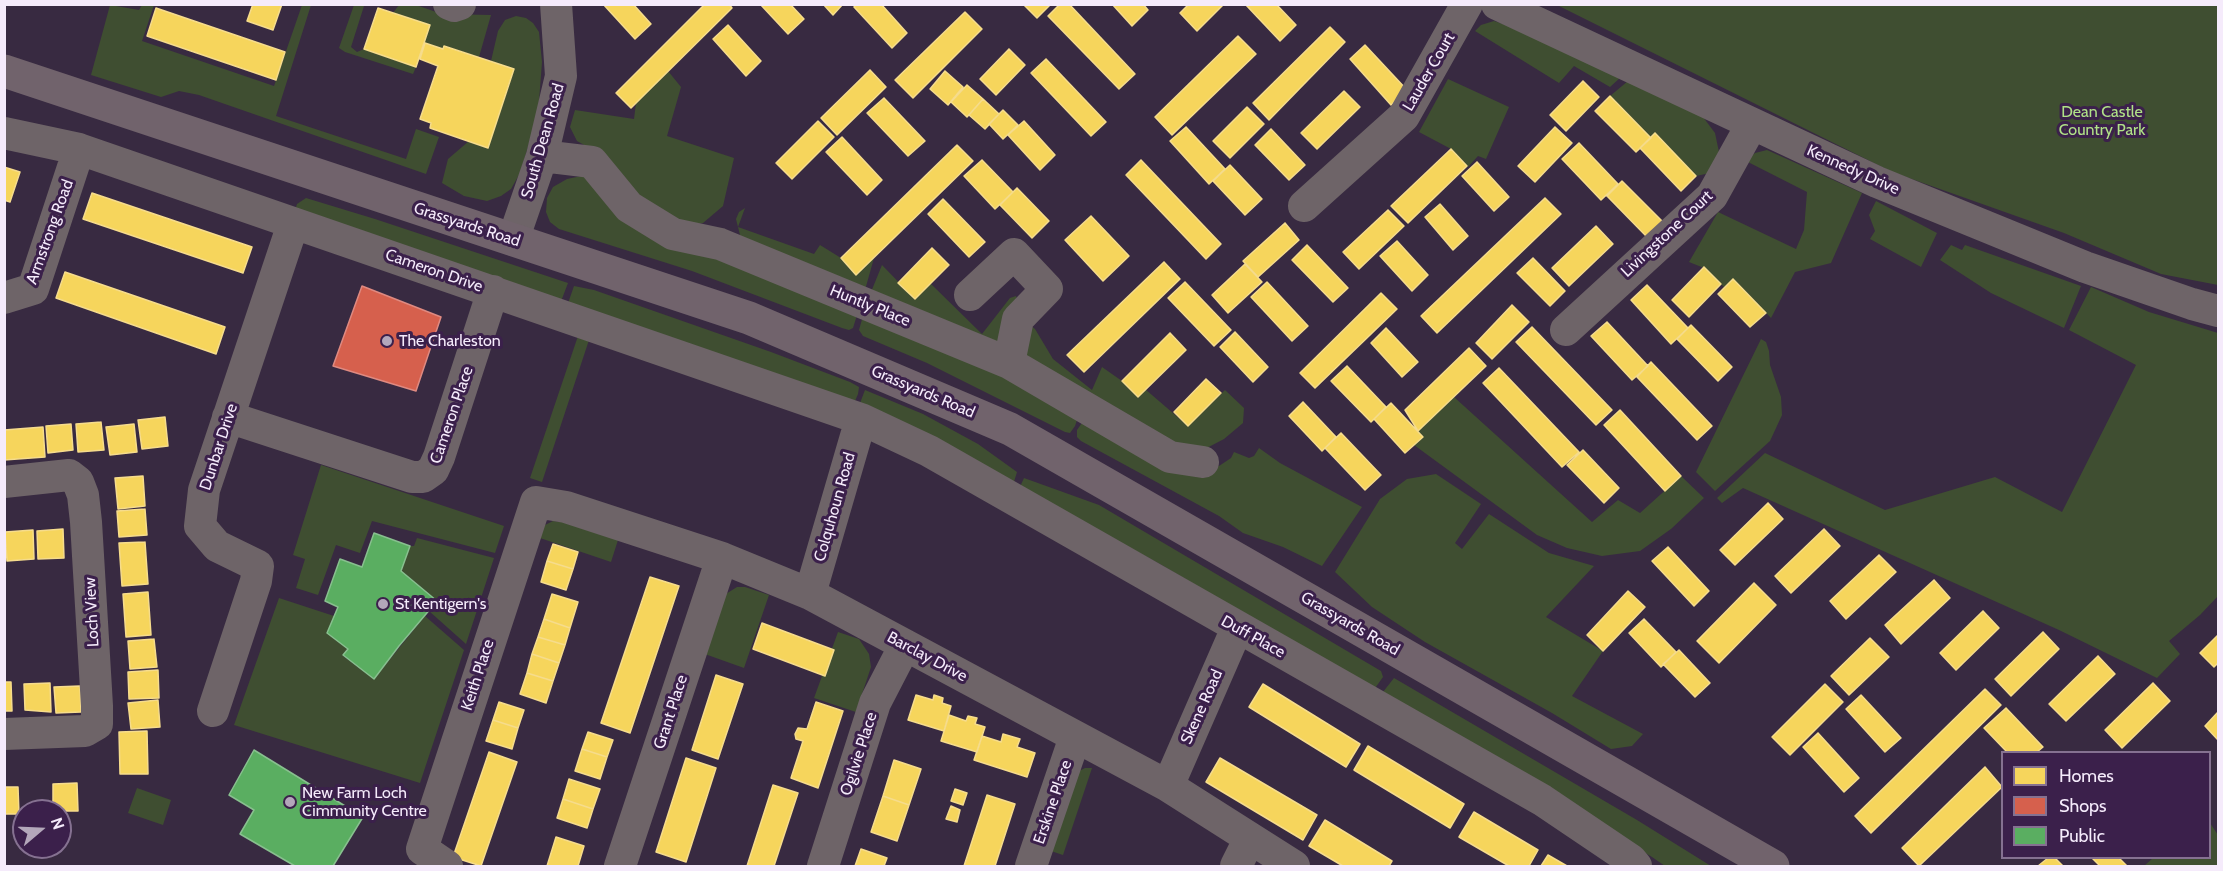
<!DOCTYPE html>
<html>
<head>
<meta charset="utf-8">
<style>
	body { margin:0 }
	#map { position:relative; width:2223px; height:871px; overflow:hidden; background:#382a41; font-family:Cabin,sans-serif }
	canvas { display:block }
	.frame { position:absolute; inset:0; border:6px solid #f5ebfb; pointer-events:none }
	.legend { position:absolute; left:2001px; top:751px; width:210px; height:108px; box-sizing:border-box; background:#3b204b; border:2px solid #857191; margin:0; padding:8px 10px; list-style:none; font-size:18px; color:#f5ebfb }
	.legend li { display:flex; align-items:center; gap:12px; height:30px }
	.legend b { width:30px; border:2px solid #857191 }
	.north { position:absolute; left:12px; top:799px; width:60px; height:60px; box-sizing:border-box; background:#3b204b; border:2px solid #857191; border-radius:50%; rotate:71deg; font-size:16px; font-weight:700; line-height:24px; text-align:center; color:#f5ebfb }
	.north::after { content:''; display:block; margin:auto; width:21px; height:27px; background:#b3a7ba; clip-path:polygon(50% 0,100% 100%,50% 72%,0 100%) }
</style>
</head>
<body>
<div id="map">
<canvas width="2223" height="871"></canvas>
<div class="frame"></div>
<ul class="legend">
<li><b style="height:16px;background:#f6d55c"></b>Homes</li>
<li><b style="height:16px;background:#d6604d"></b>Shops</li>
<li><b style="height:16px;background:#5aae61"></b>Public</li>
</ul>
<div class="north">N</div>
</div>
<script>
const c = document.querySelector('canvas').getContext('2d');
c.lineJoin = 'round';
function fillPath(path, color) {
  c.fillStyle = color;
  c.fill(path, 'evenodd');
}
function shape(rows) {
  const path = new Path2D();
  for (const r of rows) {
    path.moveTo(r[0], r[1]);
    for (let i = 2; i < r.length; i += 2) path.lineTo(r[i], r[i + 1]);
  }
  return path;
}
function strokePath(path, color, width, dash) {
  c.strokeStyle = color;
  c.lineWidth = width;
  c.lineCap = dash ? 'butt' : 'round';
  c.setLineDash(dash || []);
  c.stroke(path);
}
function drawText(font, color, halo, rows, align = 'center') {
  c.font = font + ' Cabin,sans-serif';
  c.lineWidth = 6;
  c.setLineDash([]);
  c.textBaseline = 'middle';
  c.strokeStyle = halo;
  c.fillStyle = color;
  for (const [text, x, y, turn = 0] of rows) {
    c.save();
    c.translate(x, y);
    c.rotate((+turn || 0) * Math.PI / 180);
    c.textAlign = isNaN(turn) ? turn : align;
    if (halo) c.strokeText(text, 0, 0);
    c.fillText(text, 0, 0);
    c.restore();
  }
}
fillPath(shape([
	[413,4,442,14,491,15,479,57,445,46,443,49,425,43,393,13,399,5],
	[110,5,139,10,142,5,154,5,142,41,274,86,302,5,311,5,276,116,406,159,416,129,439,137,426,174,199,95,179,91,161,97,91,75],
	[354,5,367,5,364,6,351,47,357,52,364,49,416,67,413,74,345,52,339,48],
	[1557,5,2218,5,2218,285,2161,274,2064,233,1892,172],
	[516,16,526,18,533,23,539,32,542,62,538,114,520,173,511,189,501,196,487,201,464,196,442,183,448,159,469,141,488,147,514,70,491,61,498,31,505,20],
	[1494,21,1512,27,1621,77,1610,87,1574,66,1559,83,1475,31,1481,25],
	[668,71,681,87,667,136,734,158,723,206,703,223,686,226,641,204,595,151,577,141,570,127,575,110,634,119,636,103],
	[1448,79,1509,107,1486,159,1478,156,1468,167,1451,149,1419,132],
	[1628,81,1703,117,1715,133,1719,152,1710,173,1696,176,1656,134,1651,138,1610,96],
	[1767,150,1862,193,1831,263,1795,272,1771,318,1733,279,1724,287,1704,268,1689,262,1718,212,1796,249,1804,230,1807,192,1746,161,1755,153],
	[586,175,858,312,853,328,849,330,842,328,692,271,559,229,550,222,546,212,547,198,553,187,567,179],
	[306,198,375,219,568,283,560,304,293,217,297,204],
	[1876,201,1937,233,1921,267,1870,239,1875,231,1869,215],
	[745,208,738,227,814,254,820,245,841,258,856,274,874,258,865,290,741,239,736,219,739,212],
	[1951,245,1962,250,1965,245,2081,286,2064,328,1991,293,1940,260],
	[882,265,915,299,930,283,982,334,1010,298,1016,296,1018,302,997,348,871,292],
	[574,286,594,290,771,352,850,382,859,387,858,394,852,408,567,306],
	[2091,287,2149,312,2218,333,2218,596,2200,615,2169,641,2180,654,2157,678,2059,630,1743,488,1722,503,1717,498,1765,453,1885,510,1995,477,2062,512,2136,365,2069,330],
	[863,316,928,339,1079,414,1075,426,1070,433,1065,432,927,363,863,336,859,330],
	[1022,322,1029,324,1035,329,1053,359,1092,390,1102,367,1122,381,1138,397,1145,389,1188,426,1225,390,1244,408,1243,423,1224,439,1201,451,1171,443,1027,360],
	[579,333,590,337,542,482,530,478],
	[1761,339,1766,342,1769,351,1770,365,1781,397,1782,415,1770,441,1715,491,1696,472],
	[865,390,923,414,978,444,1017,472,1013,485,857,411],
	[1454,397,1592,522,1618,500,1640,513,1681,476,1704,498,1671,529,1640,551,1602,556,1567,548,1537,535,1414,445,1423,437,1418,431],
	[1086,417,1200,471,1219,466,1231,458,1234,452,1249,458,1254,456,1259,448,1280,463,1362,507,1322,566,1283,547,1243,533,1219,516,1081,441,1077,437,1077,430],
	[321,465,504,526,495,553,372,521,360,553,336,545,318,595,296,588,305,559,293,555],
	[1436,474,1481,504,1455,543,1462,549,1489,514,1549,553,1594,566,1546,617,1603,651,1572,696,1643,734,1632,746,1611,749,1552,713,1425,642,1372,607,1335,572,1380,499,1407,479],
	[1024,478,1099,505,1381,671,1383,677,1373,691,1160,564,1019,489],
	[553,521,563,522,618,540,611,562,537,537,545,525],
	[417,538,494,558,466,644,429,611,437,601,401,571,410,546,414,546],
	[737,587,745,587,769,595,744,668,702,653,721,597],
	[279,598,334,616,348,649,343,656,374,679,425,616,464,650,420,783,234,725],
	[838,632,859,639,869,654,871,667,856,712,814,698],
	[1394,678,1637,820,1711,866,1665,866,1652,857,1560,801,1379,697],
	[1085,768,1092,768,1063,855,1045,849,1073,774],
	[137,788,171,800,163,825,128,813],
	[2210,823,2218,835,2218,866,2144,866,2153,858,2210,858]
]), '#3f4e31');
const homes = shape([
	[253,4,282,4,273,30,247,21,253,4],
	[603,4,633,4,651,24,635,39,603,4],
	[705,4,729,4,732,8,631,108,616,93,705,4],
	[760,4,790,4,804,19,788,34,760,4],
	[823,4,843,4,833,15,823,4],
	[856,4,881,4,907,33,892,48,854,7,856,4],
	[1023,4,1051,4,1037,18,1023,4],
	[1060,4,1069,4,1135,74,1119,89,1048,16,1060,4],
	[1112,4,1143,4,1148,10,1132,26,1112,4],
	[1189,4,1224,4,1197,31,1180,13,1189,4],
	[1245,4,1276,4,1296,25,1280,41,1245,4],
	[156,8,285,52,276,80,147,36,156,8],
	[378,8,430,25,416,67,364,49,378,8],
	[965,12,982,29,913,98,895,80,965,12],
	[728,25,761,61,746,76,713,39,728,25],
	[1330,27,1345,42,1269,120,1253,103,1330,27],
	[1238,36,1256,54,1172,135,1155,117,1238,36],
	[425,43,443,49,444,46,514,69,488,148,430,128,431,123,420,119,438,66,420,59,425,43],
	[1365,45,1407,90,1391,105,1350,59,1365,45],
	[1009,49,1025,65,996,95,980,79,1009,49],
	[1046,59,1106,122,1091,136,1031,73,1046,59],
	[870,70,886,87,837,135,821,118,870,70],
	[945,71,963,87,948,105,930,89,945,71],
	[1583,81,1599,97,1566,131,1550,115,1583,81],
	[967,85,983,99,967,117,951,102,967,85],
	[1344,91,1360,107,1317,149,1301,133,1344,91],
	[1610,96,1651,138,1636,152,1595,111,1610,96],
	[884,98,925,141,908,156,867,113,884,98],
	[983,99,999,114,985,129,969,115,983,99],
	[1247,107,1264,124,1230,158,1213,141,1247,107],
	[1003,110,1018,125,1003,139,989,124,1003,110],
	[818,121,834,137,792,179,776,163,818,121],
	[1024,121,1055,155,1040,170,1008,135,1024,121],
	[1186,127,1225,169,1209,184,1170,141,1186,127],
	[1555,127,1572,143,1535,182,1518,166,1555,127],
	[1271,129,1305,165,1289,180,1255,145,1271,129],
	[1655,133,1696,176,1681,191,1640,148,1655,133],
	[842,137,882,180,867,195,826,152,842,137],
	[1579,143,1618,184,1601,200,1562,159,1579,143],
	[957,145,973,161,856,275,841,258,957,145],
	[1451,149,1467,166,1408,223,1391,206,1451,149],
	[982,160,1013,192,995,209,964,176,982,160],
	[1141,160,1221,244,1206,259,1126,175,1141,160],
	[1477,162,1509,197,1494,211,1462,176,1477,162],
	[1230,165,1262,199,1245,215,1213,181,1230,165],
	[4,167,20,172,10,202,4,200,4,167],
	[1622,181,1664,223,1648,238,1607,196,1622,181],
	[1017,188,1049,221,1032,238,1000,205,1017,188],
	[92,193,252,247,243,273,83,219,92,193],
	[1545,198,1561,214,1437,333,1421,316,1545,198],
	[943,199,985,242,969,257,928,214,943,199],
	[1440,204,1468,236,1453,250,1425,217,1440,204],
	[1388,210,1404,226,1359,269,1343,252,1388,210],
	[1091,216,1129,256,1103,281,1065,240,1091,216],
	[1285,223,1299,240,1258,277,1243,261,1285,223],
	[1596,226,1613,244,1569,286,1552,268,1596,226],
	[1397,241,1428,275,1412,291,1380,256,1397,241],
	[1307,245,1348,288,1333,302,1292,260,1307,245],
	[932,248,949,265,915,299,898,283,932,248],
	[1533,258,1565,291,1550,306,1517,273,1533,258],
	[1164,262,1180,279,1084,372,1067,355,1164,262],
	[1245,264,1262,282,1228,313,1212,295,1245,264],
	[1704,267,1721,284,1689,317,1672,300,1704,267],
	[65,272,225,327,216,354,56,298,65,272],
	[1733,279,1766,313,1750,327,1718,294,1733,279],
	[1185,282,1231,330,1214,346,1168,298,1185,282],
	[1267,282,1308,326,1292,341,1251,297,1267,282],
	[1647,285,1688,328,1671,344,1631,300,1647,285],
	[1381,293,1397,309,1315,388,1300,373,1381,293],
	[1512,305,1529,322,1492,359,1476,343,1512,305],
	[1607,322,1648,366,1632,380,1591,336,1607,322],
	[1691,325,1732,367,1718,381,1677,339,1691,325],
	[1532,327,1612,410,1596,425,1516,342,1532,327],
	[1386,328,1418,362,1402,377,1371,343,1386,328],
	[1235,332,1268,367,1253,382,1220,347,1235,332],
	[1170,333,1186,350,1138,397,1122,381,1170,333],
	[1469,348,1486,366,1418,431,1405,410,1469,348],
	[1651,362,1712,426,1697,440,1637,377,1651,362],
	[1347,366,1386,407,1371,422,1331,381,1347,366],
	[1499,368,1579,452,1562,467,1483,383,1499,368],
	[1206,379,1221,393,1188,426,1174,412,1206,379],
	[1303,402,1336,437,1322,451,1289,416,1303,402],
	[1391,403,1423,437,1405,453,1374,419,1391,403],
	[1620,410,1681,476,1665,491,1604,425,1620,410],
	[165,417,168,446,142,449,138,420,165,417],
	[101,422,104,450,78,452,76,424,101,422],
	[71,424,73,450,48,453,46,426,71,424],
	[134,424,137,452,110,455,106,427,134,424],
	[43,427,45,457,4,460,4,430,43,427],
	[1341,433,1381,475,1365,490,1325,448,1341,433],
	[1583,450,1619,488,1604,503,1567,465,1583,450],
	[143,476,145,506,118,509,115,478,143,476],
	[1768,503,1783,519,1735,565,1720,550,1768,503],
	[145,509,147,535,119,537,117,511,145,509],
	[63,529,64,558,38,559,37,531,63,529],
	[1824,529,1840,546,1791,593,1775,576,1824,529],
	[33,530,34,559,7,561,5,532,33,530],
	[145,542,148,584,122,586,119,543,145,542],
	[553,544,578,552,573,569,547,561,553,544],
	[1668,547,1709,591,1694,606,1652,561,1668,547],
	[1879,555,1896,572,1846,619,1830,601,1879,555],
	[547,561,573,569,566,590,541,582,547,561],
	[650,577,679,586,630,733,601,723,650,577],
	[1934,580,1950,598,1901,644,1885,625,1934,580],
	[1754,583,1776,605,1719,663,1697,641,1754,583],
	[1628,591,1645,607,1603,651,1587,635,1628,591],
	[148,592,151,635,126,637,123,594,148,592],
	[552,594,578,602,570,628,544,619,552,594],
	[1983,611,1999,628,1956,670,1940,653,1983,611],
	[544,619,570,628,565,645,538,637,544,619],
	[1644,619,1676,652,1661,667,1629,633,1644,619],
	[762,623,834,650,825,676,753,649,762,623],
	[2043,632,2059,649,2011,696,1995,679,2043,632],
	[2218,635,2218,663,2214,667,2200,653,2218,635],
	[538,637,565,645,559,663,532,654,538,637],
	[1870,638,1889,657,1849,695,1831,676,1870,638],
	[154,639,157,667,130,669,128,641,154,639],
	[1679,650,1710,683,1695,697,1663,664,1679,650],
	[532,654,559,663,553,681,527,673,532,654],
	[2098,656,2115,674,2066,721,2049,704,2098,656],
	[158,670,159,698,129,699,128,672,158,670],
	[527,673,553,681,546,703,520,694,527,673],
	[716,675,743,684,718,759,692,750,716,675],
	[4,682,11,682,12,711,4,711,4,682],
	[50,683,51,712,25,710,24,684,50,683],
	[2153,683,2170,701,2122,748,2105,730,2153,683],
	[1263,684,1360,744,1346,767,1249,707,1263,684],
	[1825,684,1843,702,1790,755,1772,737,1825,684],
	[80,686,81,712,56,713,54,687,80,686],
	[1985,689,2001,705,1871,833,1855,816,1985,689],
	[916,695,933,700,934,695,943,698,942,703,951,706,944,731,908,720,916,695],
	[1861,695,1901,738,1885,752,1846,709,1861,695],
	[158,700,160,727,131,729,128,703,158,700],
	[499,702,524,710,518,728,493,720,499,702],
	[816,702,843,711,818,788,791,778,803,741,796,739,795,734,798,728,807,729,816,702],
	[2006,708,2043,747,2037,752,2007,752,1984,728,2006,708],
	[2218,712,2218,740,2205,726,2218,712],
	[949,715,966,721,968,716,977,718,975,724,985,727,977,752,941,741,949,715],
	[493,720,518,728,512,749,486,741,493,720],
	[147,731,148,774,120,774,119,732,147,731],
	[588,732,613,740,607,757,582,749,588,732],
	[1818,733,1859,778,1844,792,1803,747,1818,733],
	[1003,734,1020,739,1017,747,1035,753,1027,777,974,760,982,736,1001,742,1003,734],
	[1368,746,1464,804,1450,828,1354,770,1368,746],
	[582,749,607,757,600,779,575,771,582,749],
	[489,752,517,762,481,866,453,857,489,752],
	[686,758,716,768,686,862,656,852,686,758],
	[1220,758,1317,815,1303,840,1206,782,1220,758],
	[894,760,921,769,909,805,883,796,894,760],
	[1985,767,2002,787,1919,866,1902,848,1985,767],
	[569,779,600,789,593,809,563,799,569,779],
	[77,783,78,811,53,811,53,784,77,783],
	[773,785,798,793,774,866,747,866,773,785],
	[4,787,18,787,19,814,4,814,4,787],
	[955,789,967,793,963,805,951,801,955,789],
	[987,795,1015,804,995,866,964,866,987,795],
	[883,796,909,805,897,841,871,832,883,796],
	[563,799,593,809,587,828,557,818,563,799],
	[951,806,960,810,957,822,946,819,951,806],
	[1474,812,1538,850,1529,866,1509,866,1459,837,1474,812],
	[1325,820,1392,861,1389,866,1343,866,1309,846,1325,820],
	[556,837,584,846,578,866,547,866,556,837],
	[861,849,887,858,884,866,855,866,861,849],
	[1548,855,1567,866,1541,866,1548,855],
	[2048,858,2055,858,2063,866,2038,866,2048,858],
	[2092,858,2119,858,2127,866,2100,866,2092,858]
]);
fillPath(homes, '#f6d55c');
strokePath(homes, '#f6dc8c', 1.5);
const shops = shape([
	[362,286,441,317,416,391,333,366,362,286]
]);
fillPath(shops, '#d6604d');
strokePath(shops, '#df8a81', 1.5);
const public = shape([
	[374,533,410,546,401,571,437,601,399,646,374,679,343,655,348,649,327,633,338,607,325,601,340,559,362,567,374,533],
	[254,750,363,817,333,866,295,866,240,834,254,810,229,795,254,750]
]);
fillPath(public, '#5aae61');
strokePath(public, '#88c08f', 1.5);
strokePath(shape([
	[449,4,454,6,460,4],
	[1497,4,1877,182,2085,267,2192,304,2218,311],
	[4,133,79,149,861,419,929,451,1542,800,1631,860,1636,866],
	[542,156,592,162,629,207,673,234,720,244,1009,363,1170,457,1203,462],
	[1304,206,1404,116,1467,4],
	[513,240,542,156,561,76,556,4],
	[970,295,1014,254,1047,289,1018,319,1009,363],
	[4,298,33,289,79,149],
	[1566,330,1712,196,1752,124],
	[228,417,412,477,423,477,433,470,439,457,493,291],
	[4,482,69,475,78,482,83,495,86,522,97,706,97,724,85,731,4,734],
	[810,594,861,419],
	[213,711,256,581,258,566,217,546,200,526,204,490,293,224],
	[1168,786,1237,628],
	[447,866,422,849,536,502,566,507,722,558,810,594,1168,786,1294,866],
	[620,866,722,558],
	[823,866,875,703,905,645],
	[1031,866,1075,737],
	[1236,866,1249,840]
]), '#6e6468', 32);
strokePath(shape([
	[4,71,749,318,1010,429,1773,866]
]), '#71636c', 33);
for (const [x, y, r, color] of [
	[387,341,6,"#b3a7ba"],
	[383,604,6,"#b3a7ba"],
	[290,802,6,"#b3a7ba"]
]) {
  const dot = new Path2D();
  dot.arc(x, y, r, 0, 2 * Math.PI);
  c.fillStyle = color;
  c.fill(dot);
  strokePath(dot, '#3b204b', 2);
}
drawText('16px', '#f5ebfb', '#3b204b', [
	["Lauder Court",1429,72,-60],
	["South Dean Road",543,141,-74],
	["Kennedy Drive",1853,170,24],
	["Grassyards Road",467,225,18],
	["Armstrong Road",50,232,-70],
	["Livingstone Court",1667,234,-43],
	["Cameron Drive",434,271,19],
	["Huntly Place",870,306,22],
	["Grassyards Road",923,392,23],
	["Cameron Place",452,415,-71],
	["Dunbar Drive",219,447,-72],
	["Colquhoun Road",835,507,-74],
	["Loch View",92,612,-93],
	["Grassyards Road",1350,624,30],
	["Duff Place",1253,637,29],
	["Barclay Drive",927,657,28],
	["Keith Place",478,675,-72],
	["Skene Road",1202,707,-66],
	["Grant Place",671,712,-72],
	["Ogilvie Place",859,754,-72],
	["Erskine Place",1053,802,-71]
]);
drawText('16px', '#b0e287', '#3b204b', [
	["Dean Castle",2102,112],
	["Country Park",2102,130]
]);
drawText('16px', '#f5ebfb', '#3b204b', [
	["The Charleston",399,341],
	["St Kentigern's",395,604],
	["New Farm Loch",302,793],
	["Cimmunity Centre",302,811]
], 'left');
</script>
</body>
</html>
